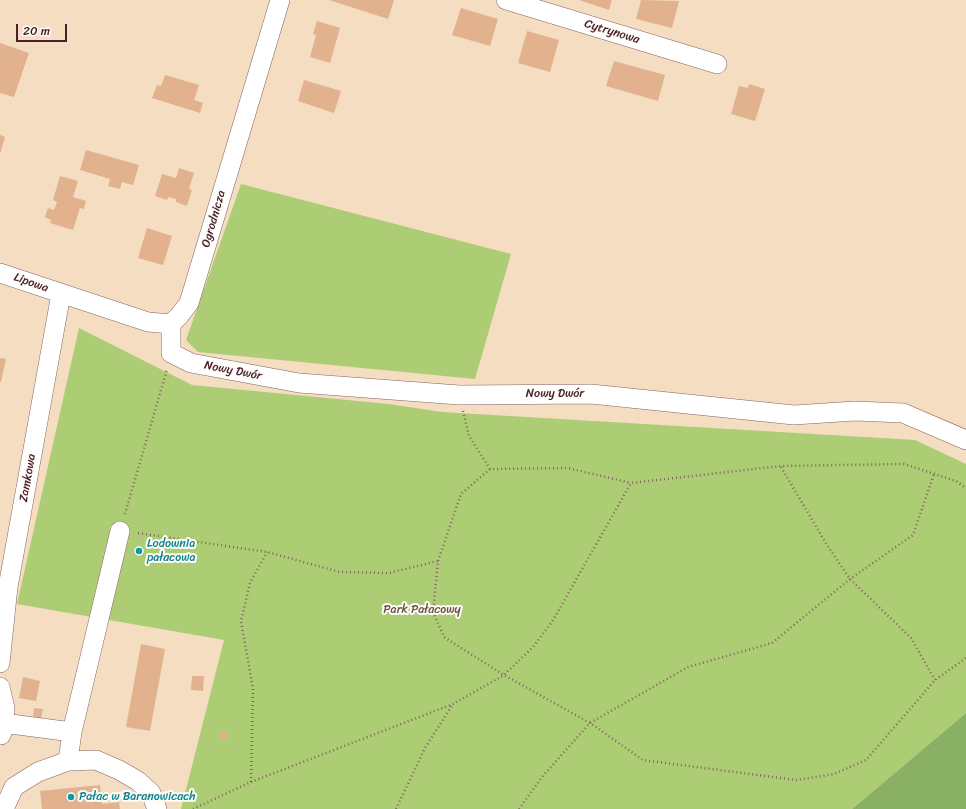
<!DOCTYPE html>
<html>
<head>
<meta charset="utf-8">
<style>
	body { margin:0 }
	#map { position:relative; width:966px; height:809px; overflow:hidden; background:#f4ddc1; font-family:Sriracha,sans-serif }
	canvas { display:block }
	.scale { position:absolute; left:16px; top:24px; width:51px; height:18px; box-sizing:border-box; border:2px solid #4a1f2b; border-top:0; padding-left:5px; font-size:12px; line-height:14px; white-space:nowrap; color:#4a1f2b; -webkit-text-stroke:3px #fdfcf7; paint-order:stroke }
</style>
</head>
<body>
<div id="map">
<canvas width="966" height="809"></canvas>
<div class="scale">20 m</div>
</div>
<script>
const c = document.querySelector('canvas').getContext('2d');
c.lineJoin = 'round';
function fillPath(path, color) {
  c.fillStyle = color;
  c.fill(path, 'evenodd');
}
function shape(rows) {
  const path = new Path2D();
  for (const r of rows) {
    path.moveTo(r[0], r[1]);
    for (let i = 2; i < r.length; i += 2) path.lineTo(r[i], r[i + 1]);
  }
  return path;
}
function strokePath(path, color, width, dash) {
  c.strokeStyle = color;
  c.lineWidth = width;
  c.lineCap = dash ? 'butt' : 'round';
  c.setLineDash(dash || []);
  c.stroke(path);
}
function drawText(font, color, halo, rows, align = 'center') {
  c.font = font + ' Sriracha,sans-serif';
  c.lineWidth = 4;
  c.setLineDash([]);
  c.textBaseline = 'middle';
  c.strokeStyle = halo;
  c.fillStyle = color;
  for (const [text, x, y, turn = 0] of rows) {
    c.save();
    c.translate(x, y);
    c.rotate((+turn || 0) * Math.PI / 180);
    c.textAlign = isNaN(turn) ? turn : align;
    if (halo) c.strokeText(text, 0, 0);
    c.fillText(text, 0, 0);
    c.restore();
  }
}
fillPath(shape([
	[241,184,511,254,475,379,198,352,186,340],
	[79,328,192,385,389,404,442,412,915,440,966,464,966,713,852,809,181,809,224,640,17,604]
]), '#adcd75');
fillPath(shape([
	[966,713,966,809,852,809]
]), '#8ab066');
fillPath(shape([
	[329,0,394,0,388,19],
	[579,0,612,0,609,10],
	[641,0,679,1,672,28,636,19],
	[461,8,498,19,490,46,452,35],
	[317,21,340,28,330,63,310,57,316,35,313,34],
	[527,31,559,40,550,72,518,63],
	[0,43,29,53,14,97,0,93],
	[614,61,665,75,658,101,606,86],
	[165,75,199,85,194,100,203,103,200,113,152,98,157,85,161,86],
	[304,80,341,91,334,113,298,101],
	[749,84,765,89,755,121,731,114,739,86,748,88],
	[0,135,5,137,0,154],
	[86,150,139,165,133,185,122,182,120,189,108,186,110,179,80,170],
	[179,168,194,173,189,189,192,190,187,206,176,202,176,199,168,197,167,200,155,196,162,174,176,178],
	[60,176,78,181,73,197,86,201,84,209,80,208,73,230,50,223,51,220,45,217,48,208,54,210,57,202,53,200],
	[147,228,172,236,163,265,138,258],
	[0,358,6,359,1,382,0,382],
	[141,644,165,649,150,731,126,727],
	[192,676,204,676,203,691,191,690],
	[23,677,40,681,36,701,19,698],
	[34,708,43,709,41,719,33,717],
	[220,732,228,732,228,740,220,740],
	[100,785,102,804,119,802,120,809,42,809,40,791]
]), '#e2b28e');
const street = shape([
	[506,0,717,64],
	[0,273,148,322,171,324,179,316,189,303,280,0],
	[171,324,171,353,191,363,299,383,459,395,591,394,794,415,855,411,903,413,966,440],
	[0,663,8,587,61,294],
	[0,687,5,708,3,730,1,735],
	[3,723,72,732,120,531],
	[68,761,96,760,119,770,138,781,151,793,157,809],
	[4,809,14,787,38,772,68,761,72,732]
]);
strokePath(street, '#866260', 20);
strokePath(shape([
	[463,411,469,436,490,469,568,468,631,483],
	[781,467,827,545,850,579,911,638,935,680],
	[490,469,461,494,438,561,433,612,444,637,504,675,590,723,643,760,796,780,834,774,866,760,935,680,966,658],
	[125,514,167,369],
	[138,533,267,552,340,572,389,573,438,561],
	[251,782,253,689,241,621,250,583,267,552],
	[193,809,251,782,453,704,504,675,533,647,552,622,631,483,780,466,904,464,956,481,966,488],
	[396,809,425,748,453,704],
	[519,809,542,777,590,723,688,667,772,643,850,579,913,535,934,474]
]), '#866260', 2.5, [1, 3]);
strokePath(street, '#fff', 19);
for (const [x, y, r, color] of [
	[139,551,4,"#0f9aa8"],
	[71,797,4,"#0f9aa8"]
]) {
  const dot = new Path2D();
  dot.arc(x, y, r, 0, 2 * Math.PI);
  c.fillStyle = color;
  c.fill(dot);
  strokePath(dot, '#fdfcf7', 1.5);
}
drawText('12px', '#4a1f2b', '#fdfcf7', [
	["Cytrynowa",612,32,17],
	["Ogrodnicza",214,219,-74],
	["Lipowa",31,283,19],
	["Nowy Dwór",233,371,11],
	["Nowy Dwór",555,394],
	["Zamkowa",28,478,-80]
]);
drawText('12px', '#0d838f', '#fdfcf7', [
	["Lodownia",147,544],
	["pałacowa",147,558],
	["Pałac w Baranowicach",79,797]
], 'left');
drawText('12px', '#685341', '#fdfcf7', [
	["Park Pałacowy",422,610]
]);
</script>
</body>
</html>
